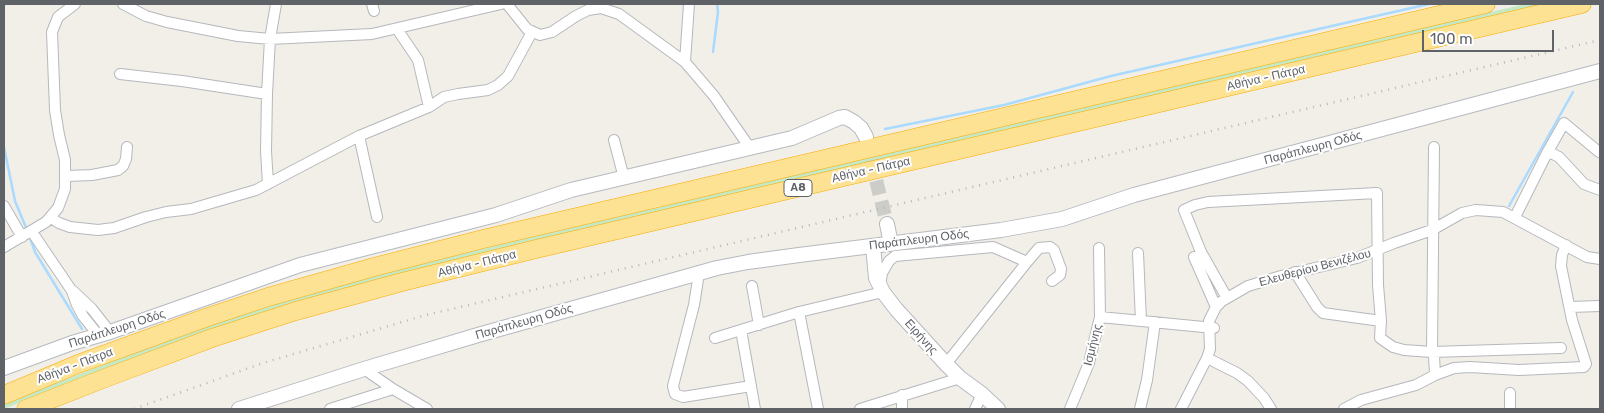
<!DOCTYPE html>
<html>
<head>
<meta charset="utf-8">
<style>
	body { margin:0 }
	#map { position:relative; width:1604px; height:413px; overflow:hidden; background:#f1efe8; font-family:Rubik,sans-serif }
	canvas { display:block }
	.frame { position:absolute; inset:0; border:5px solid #5f6368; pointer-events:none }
	.scale { position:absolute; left:1422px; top:30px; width:132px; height:22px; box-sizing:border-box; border:2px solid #5f6368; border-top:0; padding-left:6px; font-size:15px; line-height:18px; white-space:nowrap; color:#5f6368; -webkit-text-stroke:4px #fff; paint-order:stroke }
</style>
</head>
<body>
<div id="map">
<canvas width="1604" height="413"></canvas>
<div class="frame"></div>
<div class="scale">100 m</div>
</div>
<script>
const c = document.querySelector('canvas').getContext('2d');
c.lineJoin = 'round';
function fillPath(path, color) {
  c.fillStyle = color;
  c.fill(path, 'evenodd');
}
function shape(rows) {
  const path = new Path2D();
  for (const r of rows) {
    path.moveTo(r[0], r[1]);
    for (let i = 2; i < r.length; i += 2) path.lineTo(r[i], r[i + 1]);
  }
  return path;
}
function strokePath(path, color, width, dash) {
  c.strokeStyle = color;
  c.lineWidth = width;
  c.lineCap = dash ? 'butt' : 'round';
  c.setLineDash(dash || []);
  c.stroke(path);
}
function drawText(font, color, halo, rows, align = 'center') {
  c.font = font + ' Rubik,sans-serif';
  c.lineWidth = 4;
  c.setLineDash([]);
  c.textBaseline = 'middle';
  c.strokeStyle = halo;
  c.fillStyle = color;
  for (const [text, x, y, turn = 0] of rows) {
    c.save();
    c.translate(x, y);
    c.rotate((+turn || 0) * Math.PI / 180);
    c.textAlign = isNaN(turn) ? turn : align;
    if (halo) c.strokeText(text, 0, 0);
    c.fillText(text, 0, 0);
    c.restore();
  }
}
fillPath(shape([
	[1525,4,1546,4,167,346,84,377,4,409,4,404,21,397,186,333,292,299,377,275,507,243]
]), '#c5e8c5');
strokePath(shape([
	[4,6,5,4],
	[713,52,718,12,717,4],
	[885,129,1004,105,1111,76,1429,4],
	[4,147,15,201,27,230],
	[1509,206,1573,92],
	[29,235,35,252,82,329]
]), '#aadaff', 2.5);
strokePath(shape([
	[866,140,887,224]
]), '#ccccc8', 14, [14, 7]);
const street = shape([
	[123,4,146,16,167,22,238,36,270,39,372,34,501,4],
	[372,4,374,11],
	[507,4,527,29,540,35,552,32,576,16,588,10,601,8,619,14,685,62,714,96,750,148],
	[397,29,418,60,429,107],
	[685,62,689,4],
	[120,74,182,81,267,94],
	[359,136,377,217],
	[614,140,624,178],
	[1434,147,1432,352,1434,356,1435,375],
	[1547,153,1553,154,1559,157,1584,184,1600,190],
	[67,176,92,175,118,170,123,166,126,159,127,147],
	[268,184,266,151,267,94,270,39,276,4],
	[4,206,22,237],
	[1515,217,1547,153,1564,123,1599,152,1600,151],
	[51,218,59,223,70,227,98,230,114,228,146,217,166,212,191,209,256,190,359,136,429,107,444,97,458,94,488,90,498,85,508,76,532,32],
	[32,232,72,291,77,305,83,316,99,336],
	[4,247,46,222,58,208,65,189,65,160,59,135,55,110,52,32,58,17,75,4],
	[1138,253,1141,321],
	[1194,257,1216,307],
	[1295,272,1317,307,1323,313,1381,321,1380,338,1393,347,1404,350,1432,352,1561,348],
	[699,273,694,305,673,386,675,394,683,397,751,386],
	[752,286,759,325],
	[880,286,882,273,889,261,895,256,993,247,1027,262,1039,248,1050,247,1054,250,1061,269,1060,275,1052,281],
	[73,291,92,309,110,332],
	[1227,298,1201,252,1184,210,1195,205,1208,202,1377,193,1378,285,1381,321],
	[1570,307,1600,306],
	[799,312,818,409],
	[1100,317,1214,328],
	[741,330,755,409],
	[715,338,799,312,883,292],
	[1207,358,1237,373,1248,381,1264,398,1271,409],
	[946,364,1027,262],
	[364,369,393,389,427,409],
	[1510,393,1510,409],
	[902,395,902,409],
	[330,409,393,389],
	[860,409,960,378],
	[975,409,982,394],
	[1070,409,1089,363,1100,317,1099,248],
	[1140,409,1147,380,1155,322],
	[1181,409,1207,358,1210,349,1209,321,1216,307,1222,301,1248,286,1281,276,1357,258,1394,243,1432,230,1462,213,1476,210,1503,212,1587,257,1600,259],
	[1344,409,1361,400,1416,385,1435,375,1454,368,1470,367,1519,370,1584,367,1586,364,1572,320,1561,266,1562,255,1566,245]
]);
const secondary = shape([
	[887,224,891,244],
	[873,246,876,278,883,292,896,309,946,364,960,378,982,394,998,409],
	[4,368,72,343,110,332,300,265,496,215,571,190,792,138,839,118,845,117,854,122,861,128,866,137],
	[239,409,364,369,478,335,717,268,748,262,799,255,1001,230,1062,219,1134,195,1600,71]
]);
const highway = shape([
	[4,395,78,364,205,318,268,297,374,267,483,239,1486,4],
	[26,409,108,377,212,338,296,311,402,282,532,250,1582,4]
]);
strokePath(street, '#b5b8bc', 12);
strokePath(secondary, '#b6babf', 16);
strokePath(highway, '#f9ab00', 19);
strokePath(street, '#fff', 10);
strokePath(secondary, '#fff', 14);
strokePath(highway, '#fde293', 18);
strokePath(shape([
	[134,409,263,363,426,315,1600,40]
]), '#b6b7b8', 2.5, [1, 6]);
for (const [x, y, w] of [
	[798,188,28]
]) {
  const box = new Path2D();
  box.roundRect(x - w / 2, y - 8.5, w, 17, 4);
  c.fillStyle = '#fff';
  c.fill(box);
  strokePath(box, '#5f6368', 1);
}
drawText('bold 11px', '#5f6368', null, [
	["Α8",798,188]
]);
drawText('12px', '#5f6368', '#fff', [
	["Αθήνα - Πάτρα",1266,78,-13],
	["Παράπλευρη Οδός",1313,148,-15],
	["Αθήνα - Πάτρα",871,170,-13],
	["Παράπλευρη Οδός",919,240,-7],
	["Αθήνα - Πάτρα",477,264,-14],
	["Ελευθερίου Βενιζέλου",1315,268,-15],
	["Παράπλευρη Οδός",524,322,-16],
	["Παράπλευρη Οδός",117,329,-18],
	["Ειρήνης",921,337,48],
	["Ισμήνης",1093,345,-76],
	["Αθήνα - Πάτρα",75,366,-21]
]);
</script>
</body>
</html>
